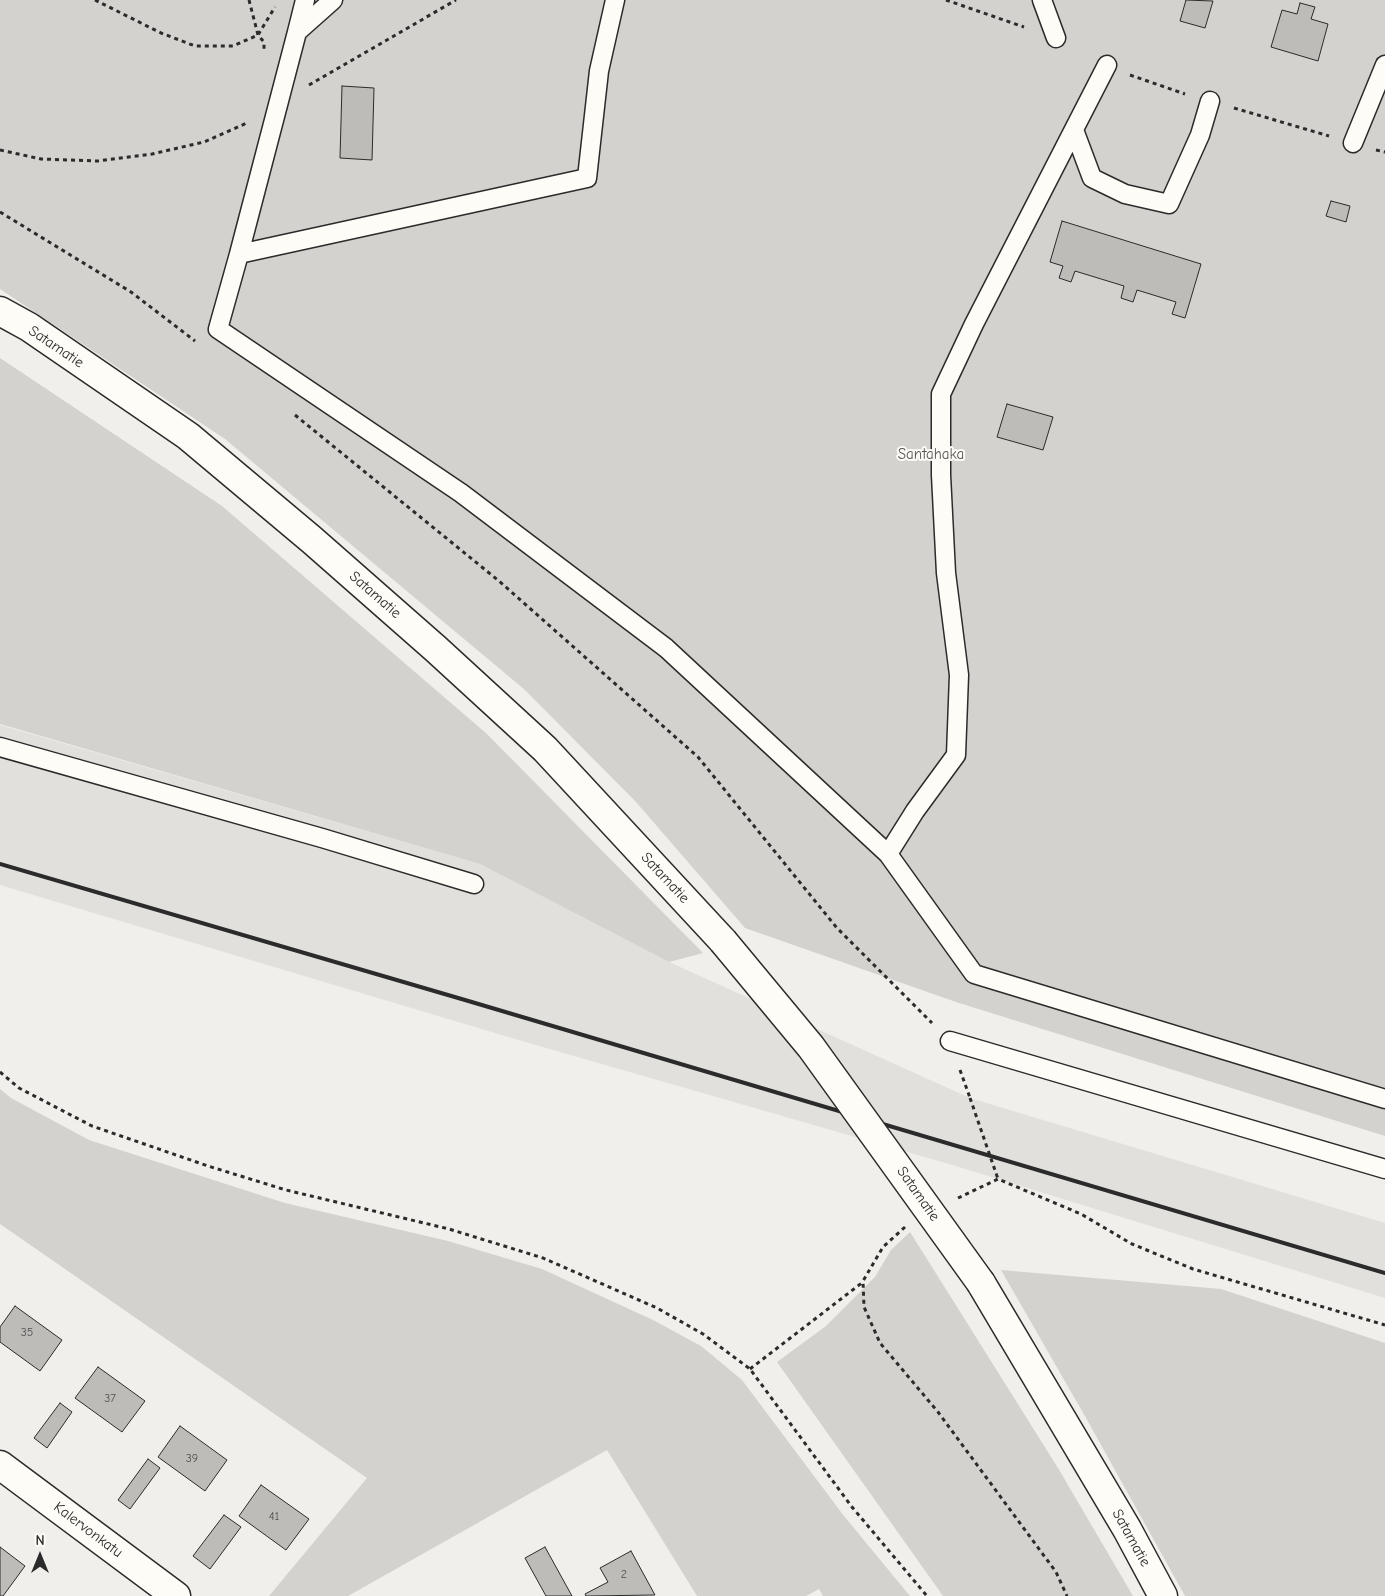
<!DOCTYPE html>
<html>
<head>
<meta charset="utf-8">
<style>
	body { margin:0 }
	#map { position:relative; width:1385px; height:1596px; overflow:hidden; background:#f0efeb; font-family:"Comic Neue",sans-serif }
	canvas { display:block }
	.north { position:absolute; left:15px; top:1531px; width:50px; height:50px; -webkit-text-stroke:4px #fdfcf7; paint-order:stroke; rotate:0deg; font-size:14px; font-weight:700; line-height:20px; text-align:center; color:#2b2b2b }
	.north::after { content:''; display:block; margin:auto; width:18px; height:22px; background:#2b2b2b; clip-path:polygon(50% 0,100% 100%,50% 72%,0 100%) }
</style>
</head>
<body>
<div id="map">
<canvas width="1385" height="1596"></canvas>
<div class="north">N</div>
</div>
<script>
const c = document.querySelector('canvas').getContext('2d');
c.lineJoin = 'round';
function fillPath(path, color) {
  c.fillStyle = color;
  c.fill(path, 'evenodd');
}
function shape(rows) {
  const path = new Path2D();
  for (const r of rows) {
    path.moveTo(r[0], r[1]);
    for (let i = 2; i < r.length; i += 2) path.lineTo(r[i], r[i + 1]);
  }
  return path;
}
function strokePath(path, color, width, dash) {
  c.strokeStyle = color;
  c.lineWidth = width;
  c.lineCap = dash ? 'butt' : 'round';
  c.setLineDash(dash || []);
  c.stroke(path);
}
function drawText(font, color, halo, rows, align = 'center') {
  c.font = font + ' "Comic Neue",sans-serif';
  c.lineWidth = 4;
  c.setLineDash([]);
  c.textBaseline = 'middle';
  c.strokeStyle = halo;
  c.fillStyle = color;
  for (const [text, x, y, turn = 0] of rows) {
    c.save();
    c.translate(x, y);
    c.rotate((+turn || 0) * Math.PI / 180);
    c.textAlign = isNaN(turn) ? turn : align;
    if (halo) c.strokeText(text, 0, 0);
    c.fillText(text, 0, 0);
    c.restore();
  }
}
fillPath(shape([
	[0,725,480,864,669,962,970,1098,1385,1223,1385,1298,949,1164,515,1039,0,885]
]), '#e1e0dc');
fillPath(shape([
	[0,0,1385,0,1385,1136,956,1002,745,928,636,802,525,690,225,439,0,289],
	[0,358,222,506,487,734,703,953,669,962,480,864,0,724],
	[0,1089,11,1098,89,1140,285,1203,448,1241,542,1269,653,1320,701,1346,742,1380,844,1516,910,1596,823,1596,819,1589,806,1596,697,1596,607,1450,348,1596,269,1596,367,1478,0,1224],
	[910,1232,1058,1468,1133,1596,943,1596,777,1362,826,1326,875,1277,891,1250],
	[1001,1270,1221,1289,1385,1343,1385,1596,1185,1596,1086,1418]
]), '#d3d2cf');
const building = shape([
	[1186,0,1213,1,1205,28,1180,21,1186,0],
	[1300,3,1315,7,1311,19,1328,24,1318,61,1271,47,1282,10,1297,14,1300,3],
	[342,86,374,88,372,160,340,158,342,86],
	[1331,201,1350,206,1346,222,1326,216,1331,201],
	[1062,221,1201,264,1185,318,1172,314,1176,302,1137,290,1133,302,1121,298,1124,286,1075,271,1071,282,1059,278,1063,266,1050,262,1062,221],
	[1007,404,1053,417,1043,450,997,437,1007,404],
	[15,1306,62,1340,40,1371,0,1342,0,1327,15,1306],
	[98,1367,145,1401,122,1432,75,1398,98,1367],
	[60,1403,72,1412,47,1448,34,1438,60,1403],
	[180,1426,227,1460,205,1491,158,1457,180,1426],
	[148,1459,160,1468,130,1509,118,1500,148,1459],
	[261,1485,309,1519,286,1550,239,1516,261,1485],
	[224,1515,241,1527,210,1569,193,1556,224,1515],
	[0,1547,25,1566,3,1596,0,1596,0,1547],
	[545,1547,572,1596,546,1596,525,1558,545,1547],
	[631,1551,655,1595,586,1596,585,1594,608,1582,600,1568,631,1551]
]);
fillPath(building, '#bdbcb8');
strokePath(building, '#2b2b2b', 1);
const service = shape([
	[615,0,599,71,587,178,239,254,218,329,461,493,666,648,888,854,974,974,1385,1099],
	[1042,0,1056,38],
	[297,32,305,0],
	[1074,130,1092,178,1125,194,1169,204,1200,135,1210,101],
	[1353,143,1385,65],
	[239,254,297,32,333,0],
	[0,747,322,838,474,884],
	[888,854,915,811,956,755,959,675,946,573,941,475,941,394,974,324,1107,65],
	[950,1041,1385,1169]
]);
const minor = shape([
	[0,1465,176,1596]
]);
const secondary = shape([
	[0,311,29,327,188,436,312,540,436,649,545,749,723,941],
	[981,1283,1127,1529,1163,1596]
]);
strokePath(service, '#2b2b2b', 21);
strokePath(minor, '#2b2b2b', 31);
strokePath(secondary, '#2b2b2b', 31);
strokePath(shape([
	[95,0,161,33,195,46,233,46,258,35,275,7],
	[249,0,258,35,264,42,264,51],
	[946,0,1024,27],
	[1130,75,1185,94],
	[309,85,456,0],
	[1234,108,1329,136],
	[0,150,41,159,98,161,152,154,204,142,247,123],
	[1376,150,1385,152],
	[0,212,131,292,195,341],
	[295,415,499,581,698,757,837,928,932,1023],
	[960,1070,970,1098],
	[0,1072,19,1088,92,1126,208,1166,286,1190,449,1229,543,1258,657,1308,703,1334,750,1369,852,1507,927,1596],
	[958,1198,998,1179,1081,1214,1132,1244,1193,1269,1385,1325],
	[905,1227,883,1247,863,1281,864,1307,880,1343,938,1412,1056,1572,1067,1596],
	[750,1369,863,1282]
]), '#2b2b2b', 3, [4, 4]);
strokePath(service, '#fdfcf7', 18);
strokePath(minor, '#fdfcf7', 28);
strokePath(secondary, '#fdfcf7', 28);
strokePath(shape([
	[0,864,465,1000,1385,1273]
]), '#2b2b2b', 4);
const secondaryBridge = shape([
	[723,941,811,1047,981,1283]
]);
strokePath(secondaryBridge, '#2b2b2b', 31, []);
strokePath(shape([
	[970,1098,998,1179]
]), '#2b2b2b', 3, [4, 4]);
strokePath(secondaryBridge, '#fdfcf7', 28);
drawText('12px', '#504f4e', null, [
	["35",27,1333],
	["37",110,1399],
	["39",192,1459],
	["41",274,1517],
	["2",624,1575]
]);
drawText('15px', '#2b2b2b', '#fdfcf7', [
	["Satamatie",56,347,34],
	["Satamatie",375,595,41],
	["Satamatie",665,878,47],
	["Satamatie",918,1194,55],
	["Kalervonkatu",88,1530,37],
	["Satamatie",1131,1538,61]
]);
drawText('15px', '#555554', '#fdfcf7', [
	["Santahaka",931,455]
]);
</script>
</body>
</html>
